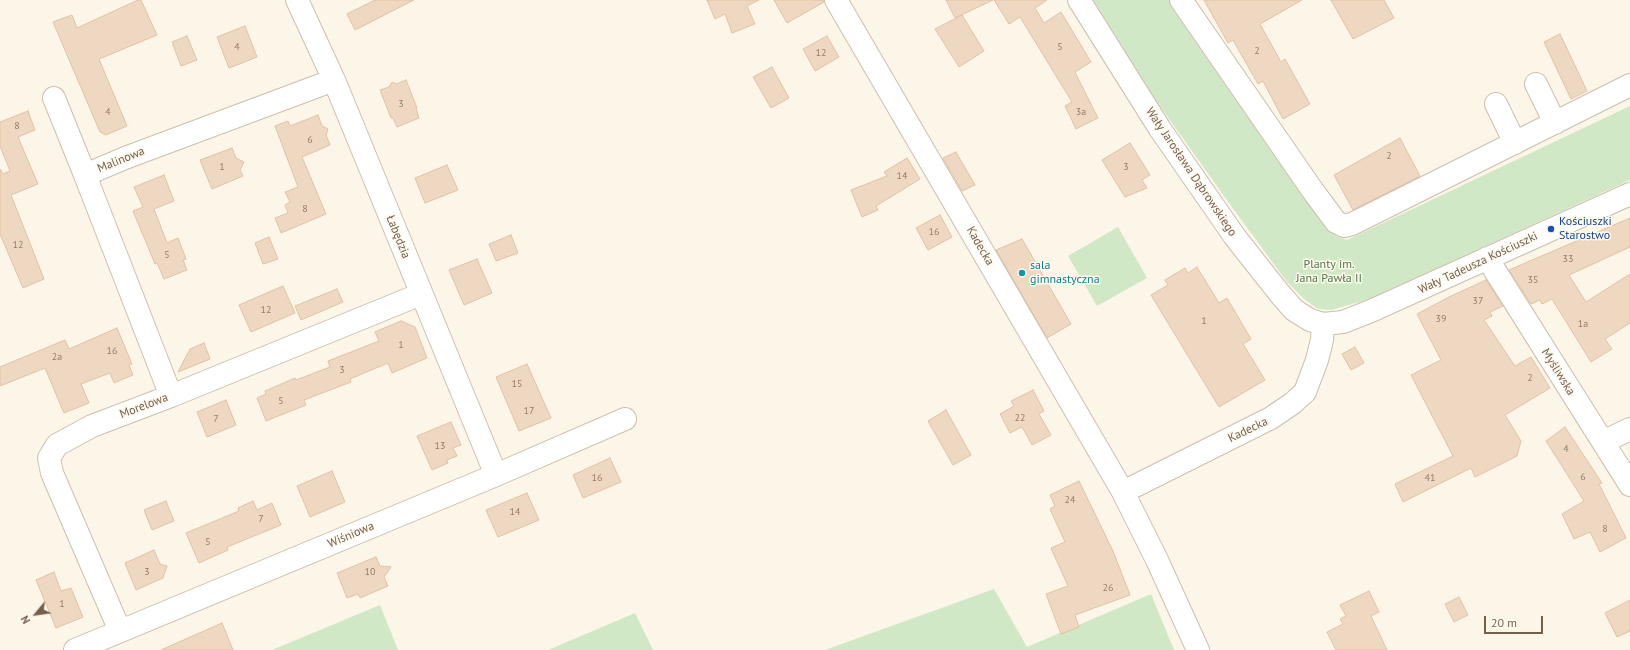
<!DOCTYPE html>
<html>
<head>
<meta charset="utf-8">
<style>
	body { margin:0 }
	#map { position:relative; width:1630px; height:650px; overflow:hidden; background:#fbf6e8; font-family:"PT Sans",sans-serif }
	canvas { display:block }
	.north { position:absolute; left:16px; top:594px; width:40px; height:40px; -webkit-text-stroke:3px #fef9ee; paint-order:stroke; rotate:241deg; font-size:11px; font-weight:700; line-height:16px; text-align:center; color:#745f4d }
	.north::after { content:''; display:block; margin:auto; width:14px; height:18px; background:#745f4d; clip-path:polygon(50% 0,100% 100%,50% 72%,0 100%) }
	.scale { position:absolute; left:1484px; top:616px; width:59px; height:18px; box-sizing:border-box; border:2px solid #745f4d; border-top:0; padding-left:5px; font-size:12px; line-height:14px; white-space:nowrap; color:#745f4d; -webkit-text-stroke:3px #fef9ee; paint-order:stroke }
</style>
</head>
<body>
<div id="map">
<canvas width="1630" height="650"></canvas>
<div class="north">N</div>
<div class="scale">20 m</div>
</div>
<script>
const c = document.querySelector('canvas').getContext('2d');
c.lineJoin = 'round';
function fillPath(path, color) {
  c.fillStyle = color;
  c.fill(path, 'evenodd');
}
function shape(rows) {
  const path = new Path2D();
  for (const r of rows) {
    path.moveTo(r[0], r[1]);
    for (let i = 2; i < r.length; i += 2) path.lineTo(r[i], r[i + 1]);
  }
  return path;
}
function strokePath(path, color, width, dash) {
  c.strokeStyle = color;
  c.lineWidth = width;
  c.lineCap = dash ? 'butt' : 'round';
  c.setLineDash(dash || []);
  c.stroke(path);
}
function drawText(font, color, halo, rows, align = 'center') {
  c.font = font + ' "PT Sans",sans-serif';
  c.lineWidth = 3;
  c.setLineDash([]);
  c.textBaseline = 'middle';
  c.strokeStyle = halo;
  c.fillStyle = color;
  for (const [text, x, y, turn = 0] of rows) {
    c.save();
    c.translate(x, y);
    c.rotate((+turn || 0) * Math.PI / 180);
    c.textAlign = isNaN(turn) ? turn : align;
    if (halo) c.strokeText(text, 0, 0);
    c.fillText(text, 0, 0);
    c.restore();
  }
}
fillPath(shape([
	[1092,0,1174,0,1321,220,1336,236,1347,240,1630,106,1630,180,1370,299,1331,310,1318,309,1304,299,1287,282,1229,203,1147,88],
	[1118,227,1147,278,1097,306,1068,256],
	[994,589,1027,647,1151,594,1174,650,825,650],
	[380,605,398,650,272,650],
	[635,613,653,650,548,650]
]), '#d1e8c7');
const building = shape([
	[138,0,141,0,157,35,99,59,127,126,106,135,100,132,53,22,72,15,77,28,138,0],
	[375,0,414,0,355,30,347,14,375,0],
	[707,0,759,0,747,6,755,24,732,33,725,14,715,19,707,0],
	[774,0,824,0,824,2,787,23,774,0],
	[946,0,993,0,955,18,946,0],
	[994,0,1047,0,1035,8,1044,23,1061,12,1091,62,1075,72,1098,118,1076,129,1065,106,1072,102,1020,17,1009,24,994,0],
	[1204,0,1302,0,1260,24,1281,62,1285,59,1310,104,1283,119,1263,81,1258,84,1233,40,1228,43,1204,0],
	[1331,0,1384,0,1394,18,1353,39,1331,0],
	[962,15,984,51,959,67,935,29,962,15],
	[245,26,257,57,229,68,217,37,245,26],
	[1560,34,1587,91,1571,99,1544,42,1560,34],
	[187,36,197,60,181,66,172,42,187,36],
	[827,36,839,57,815,71,803,49,827,36],
	[772,67,789,98,771,108,753,77,772,67],
	[406,80,417,108,416,108,419,118,397,127,393,118,391,118,380,90,389,87,392,82,397,84,406,80],
	[28,111,35,130,18,137,38,184,11,195,44,279,23,288,0,234,0,169,3,174,10,171,0,146,0,122,28,111],
	[318,115,322,126,328,129,326,135,330,145,302,157,326,214,281,233,275,218,288,213,285,205,290,202,285,192,298,187,275,126,288,121,290,126,318,115],
	[1400,138,1420,176,1353,210,1334,175,1400,138],
	[1130,143,1150,175,1142,180,1147,188,1125,197,1102,160,1130,143],
	[232,148,236,158,244,162,240,170,243,176,212,189,200,160,232,148],
	[956,152,975,185,962,191,943,158,956,152],
	[907,158,920,179,876,206,878,210,862,217,851,190,887,176,884,172,907,158],
	[447,165,458,190,425,203,415,178,447,165],
	[164,175,174,201,154,209,167,243,178,238,186,259,183,260,187,270,164,279,157,263,155,264,133,211,143,207,134,187,164,175],
	[940,215,952,237,928,250,916,228,940,215],
	[1630,218,1630,247,1569,275,1586,302,1630,274,1630,323,1605,339,1612,349,1591,362,1552,299,1542,304,1540,300,1531,304,1509,270,1630,218],
	[511,235,518,253,496,261,489,244,511,235],
	[269,237,278,259,263,264,255,243,269,237],
	[1022,239,1071,324,1047,338,996,250,1022,239],
	[477,259,492,293,464,305,449,270,477,259],
	[1197,267,1219,303,1227,298,1251,339,1243,344,1265,380,1219,407,1151,295,1168,285,1165,280,1185,268,1188,273,1197,267],
	[1486,280,1503,306,1490,312,1492,316,1484,320,1515,366,1531,357,1550,388,1505,415,1521,441,1517,456,1475,477,1471,468,1403,502,1395,484,1453,456,1411,375,1441,360,1417,314,1449,297,1486,280],
	[283,286,295,313,251,332,239,305,283,286],
	[337,289,343,302,301,320,295,306,337,289],
	[401,321,415,327,427,358,392,373,388,363,350,379,351,382,304,400,306,405,266,421,257,398,266,394,265,391,295,378,296,380,330,367,328,361,379,341,375,332,401,321],
	[117,328,132,364,129,365,133,375,114,383,110,373,81,384,89,403,64,413,45,368,0,386,0,367,65,340,69,349,117,328],
	[204,343,210,359,178,372,190,349,204,343],
	[1355,347,1364,363,1351,370,1342,354,1355,347],
	[527,364,551,418,519,431,496,377,527,364],
	[1033,390,1044,411,1039,414,1051,435,1032,445,1022,427,1010,433,1000,414,1014,406,1011,401,1033,390],
	[226,400,236,425,207,437,197,412,226,400],
	[946,410,971,455,953,465,928,421,946,410],
	[451,422,461,445,453,448,457,456,447,460,448,463,432,470,417,436,451,422],
	[1565,427,1602,483,1599,484,1626,538,1600,552,1590,532,1574,539,1562,514,1584,501,1546,441,1565,427],
	[610,458,621,482,583,498,573,475,610,458],
	[332,471,345,502,310,517,297,486,332,471],
	[1079,481,1113,551,1130,595,1075,615,1079,627,1061,634,1046,594,1068,586,1051,548,1065,542,1050,509,1055,506,1050,495,1079,481],
	[527,493,539,520,498,537,486,510,527,493],
	[166,501,174,521,152,530,144,510,166,501],
	[253,501,257,510,272,503,281,525,227,547,228,550,199,563,186,533,239,511,238,508,253,501],
	[154,550,160,564,167,566,163,578,136,590,125,563,154,550],
	[376,557,380,566,391,567,384,577,388,586,360,598,358,594,347,598,337,573,376,557],
	[54,572,61,591,71,588,83,617,56,628,36,580,54,572],
	[1369,591,1379,612,1371,616,1387,650,1336,650,1327,632,1343,624,1340,619,1346,616,1340,605,1369,591],
	[1459,597,1468,615,1454,622,1445,604,1459,597],
	[1630,600,1630,631,1617,637,1605,613,1630,600],
	[222,623,233,650,161,650,222,623]
]);
fillPath(building, '#efd8c1');
strokePath(building, '#e1c1a2', 1);
const minor = shape([
	[297,0,334,80,496,475],
	[836,0,1123,492,1157,560,1198,650],
	[1079,0,1160,129,1235,237,1280,294,1294,310,1310,320,1323,324,1343,322,1371,311,1630,194],
	[1181,0,1313,191,1336,222,1344,226,1352,224,1630,85],
	[1536,84,1555,123],
	[54,98,85,175],
	[1496,104,1515,143],
	[1487,258,1630,485],
	[171,396,85,175,125,158,334,80],
	[1603,442,1630,429],
	[1123,492,1271,418,1293,403,1305,392,1317,360,1322,340,1323,324],
	[120,631,52,473,49,458,57,445,92,426,171,396,421,294],
	[75,650,496,475,625,419]
]);
strokePath(minor, '#cdbfae', 24);
strokePath(minor, '#fff', 22);
for (const [x, y, r, color] of [
	[1551,229,4,"#1a4fb4"],
	[1022,273,4,"#0f9aa8"]
]) {
  const dot = new Path2D();
  dot.arc(x, y, r, 0, 2 * Math.PI);
  c.fillStyle = color;
  c.fill(dot);
  strokePath(dot, '#fef9ee', 1.5);
}
drawText('10px', '#937d6a', null, [
	["4",237,47],
	["5",1060,47],
	["2",1257,51],
	["12",821,53],
	["3",401,104],
	["4",108,112],
	["3a",1081,112],
	["8",17,126],
	["6",310,140],
	["2",1389,156],
	["1",222,167],
	["3",1126,167],
	["14",902,176],
	["8",305,209],
	["16",934,232],
	["12",18,245],
	["5",167,255],
	["33",1568,259],
	["35",1533,280],
	["37",1478,301],
	["12",266,310],
	["39",1441,319],
	["1",1204,321],
	["1a",1583,324],
	["1",401,345],
	["16",112,351],
	["2a",57,357],
	["3",342,370],
	["2",1530,378],
	["15",517,384],
	["5",281,401],
	["17",529,411],
	["22",1020,418],
	["7",216,419],
	["13",440,446],
	["4",1566,449],
	["6",1583,477],
	["16",597,478],
	["41",1430,478],
	["24",1070,500],
	["14",515,512],
	["7",261,519],
	["8",1605,529],
	["5",208,542],
	["3",147,572],
	["10",370,572],
	["26",1108,588],
	["1",62,604]
]);
drawText('12px', '#745f4d', '#fef9ee', [
	["Malinowa",121,160,-22],
	["Wały Jarosława Dąbrowskiego",1191,172,56],
	["Łabędzia",398,237,68],
	["Kadecka",980,246,60],
	["Wały Tadeusza Kościuszki",1478,263,-25],
	["Myśliwska",1558,372,58],
	["Morelowa",144,406,-21],
	["Kadecka",1248,430,-26],
	["Wiśniowa",351,535,-23]
]);
drawText('12px', '#164399', '#fef9ee', [
	["Kościuszki",1559,222],
	["Starostwo",1559,236]
], 'left');
drawText('12px', '#4f7945', '#fef9ee', [
	["Planty im.",1329,265],
	["Jana Pawła II",1329,279]
]);
drawText('12px', '#0d838f', '#fef9ee', [
	["sala",1030,266],
	["gimnastyczna",1030,280]
], 'left');
</script>
</body>
</html>
